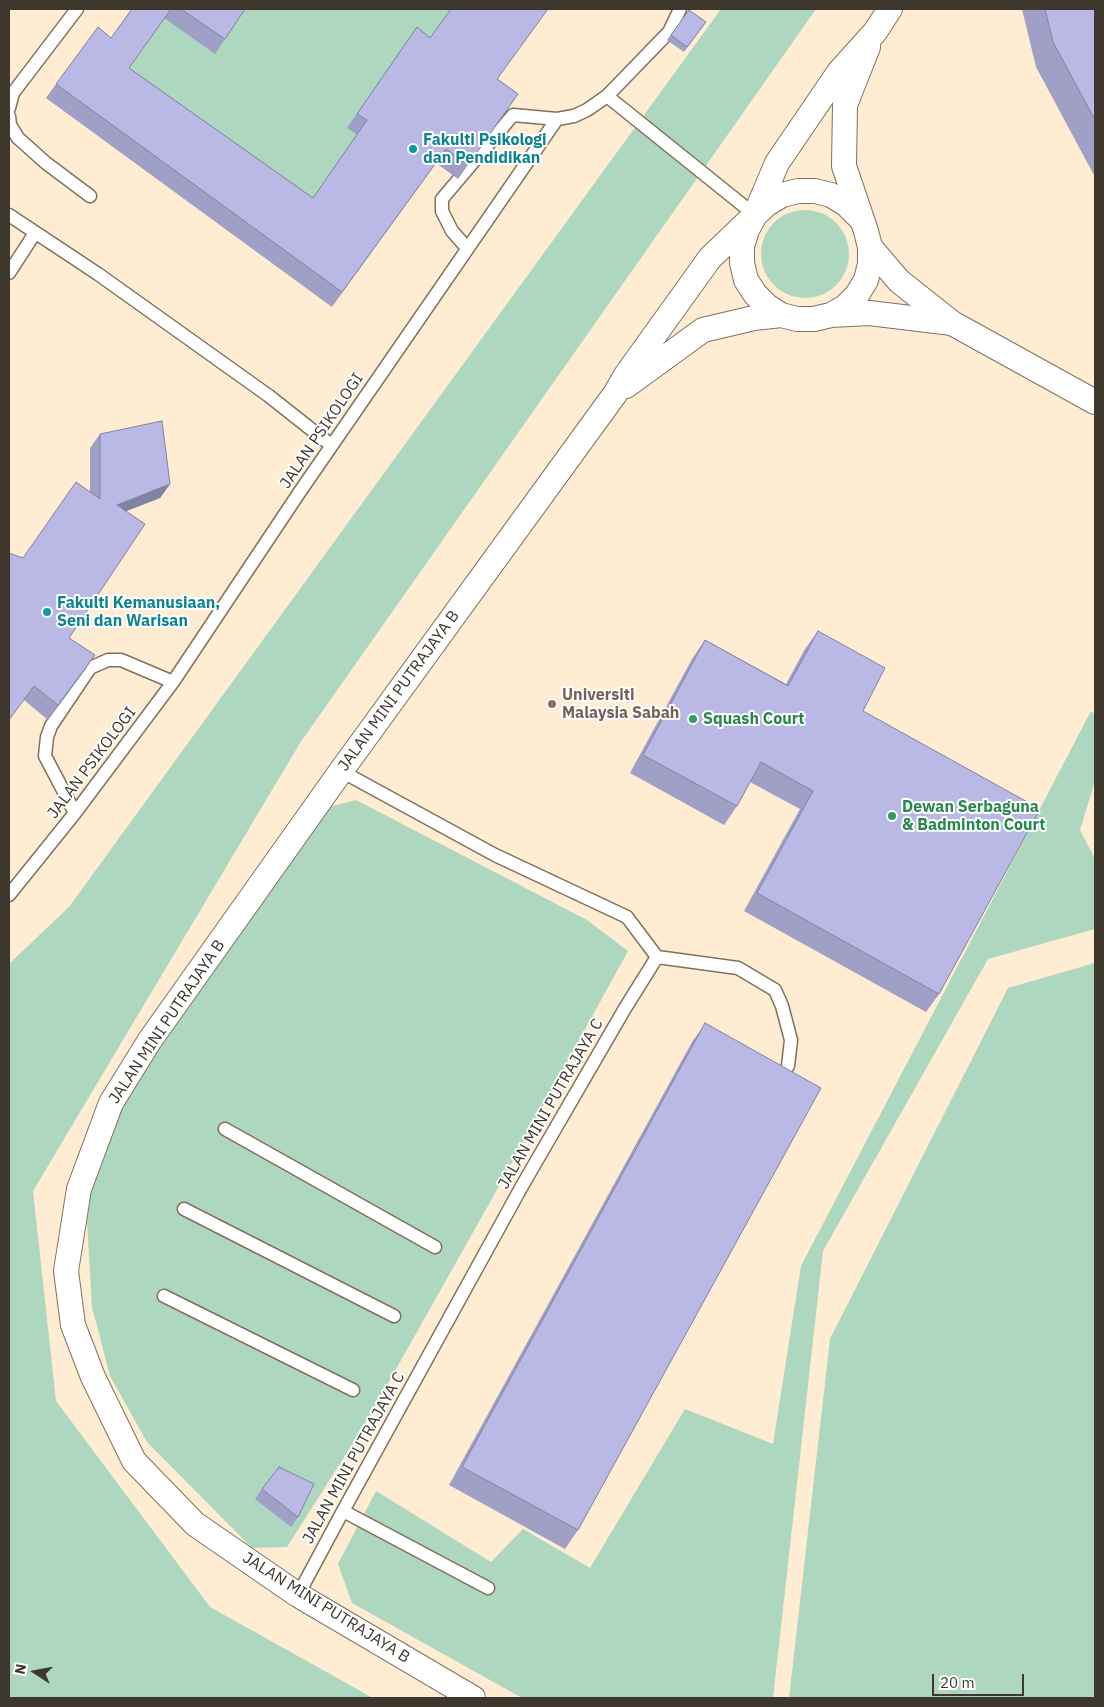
<!DOCTYPE html>
<html>
<head>
<meta charset="utf-8">
<style>
	body { margin:0 }
	#map { position:relative; width:1104px; height:1707px; overflow:hidden; background:#fdf6ec; font-family:"IBM Plex Sans",sans-serif }
	canvas { display:block }
	.frame { position:absolute; inset:0; border:10px solid #3e372e; pointer-events:none }
	.north { position:absolute; left:10px; top:1647px; width:50px; height:50px; -webkit-text-stroke:4px #fff; paint-order:stroke; rotate:281deg; font-size:14px; font-weight:700; line-height:20px; text-align:center; color:#3e372e }
	.north::after { content:''; display:block; margin:auto; width:18px; height:22px; background:#3e372e; clip-path:polygon(50% 0,100% 100%,50% 72%,0 100%) }
	.scale { position:absolute; left:932px; top:1674px; width:92px; height:22px; box-sizing:border-box; border:2px solid #3e372e; border-top:0; padding-left:6px; font-size:15px; line-height:18px; white-space:nowrap; color:#3e372e; -webkit-text-stroke:4px #fff; paint-order:stroke }
</style>
</head>
<body>
<div id="map">
<canvas width="1104" height="1707"></canvas>
<div class="frame"></div>
<div class="north">N</div>
<div class="scale">20 m</div>
</div>
<script>
const c = document.querySelector('canvas').getContext('2d');
c.lineJoin = 'round';
function fillPath(path, color) {
  c.fillStyle = color;
  c.fill(path, 'evenodd');
}
function shape(rows) {
  const path = new Path2D();
  for (const r of rows) {
    if (r.length === 3) {
      path.moveTo(r[0] + r[2], r[1]);
      path.arc(r[0], r[1], r[2], 0, 2 * Math.PI);
      continue;
    }
    path.moveTo(r[0], r[1]);
    for (let i = 2; i < r.length; i += 2) path.lineTo(r[i], r[i + 1]);
  }
  return path;
}
function strokePath(path, color, width, dash) {
  c.strokeStyle = color;
  c.lineWidth = width;
  c.lineCap = dash ? 'butt' : 'round';
  c.setLineDash(dash || []);
  c.stroke(path);
}
function drawText(font, color, halo, rows, align = 'center') {
  c.font = font + ' "IBM Plex Sans",sans-serif';
  c.lineWidth = 4;
  c.setLineDash([]);
  c.textBaseline = 'middle';
  c.strokeStyle = halo;
  c.fillStyle = color;
  for (const [text, x, y, turn = 0] of rows) {
    c.save();
    c.translate(x, y);
    c.rotate((+turn || 0) * Math.PI / 180);
    c.textAlign = isNaN(turn) ? turn : align;
    if (halo) c.strokeText(text, 0, 0);
    c.fillText(text, 0, 0);
    c.restore();
  }
}
fillPath(shape([
	[9,9,1095,9,1095,1400,919,1698,9,1698]
]), '#feecd3');
fillPath(shape([
	[244,9,451,9,420,52,347,128,357,135,303,212,119,83,164,18,215,53],
	[721,9,816,9,300,743,33,1191,56,1401,210,1607,373,1698,9,1698,9,964,69,907],
	[805,254,44],
	[1091,711,1095,715,1095,781,1080,830,1095,859,1095,929,988,959,823,1251,773,1698,522,1698,352,1603,338,1564,376,1491,491,1562,523,1529,590,1568,685,1409,773,1444,801,1266],
	[356,800,587,920,628,951,494,1195,365,1424,287,1547,252,1548,147,1442,110,1376,92,1307,86,1204,119,1106,329,807],
	[1095,963,1095,1698,789,1698,830,1339,1008,988]
]), '#add7be');
const service = shape([
	[607,96,755,215],
	[9,108,13,93,77,9],
	[9,116,10,125,18,138,46,163,90,196],
	[9,215,98,274,269,396,331,445],
	[467,248,452,231,442,211,442,199,513,115,557,119],
	[9,273,35,233],
	[75,813,45,756,47,737,51,726,90,668,108,660,121,660,173,682],
	[9,895,75,813,173,682,299,493,557,119,574,116,587,110,607,96,669,32,680,9],
	[657,957,738,968,775,990,782,1006,791,1040,788,1066],
	[225,1129,435,1247],
	[184,1209,394,1316],
	[164,1296,353,1390],
	[343,1511,488,1588],
	[298,1595,343,1511,522,1186,624,1010,657,957,627,917,495,855,341,771]
]);
const minor = shape([
	[862,220,846,204,831,195,815,191,798,191,782,195,767,204,755,215,747,230,742,246,742,263,746,280,755,294,767,306,781,315,797,319,814,319,831,315,845,307,857,295,866,280,870,264,870,247,866,231,844,166,845,105,868,47],
	[870,247,899,281,952,323,1095,402],
	[831,315,869,313,952,323],
	[626,386,703,330,754,318,781,315],
	[473,1698,298,1595,195,1524,134,1461,93,1377,73,1325,66,1271,79,1189,111,1103,150,1040,341,771,615,394,626,375,710,258,755,215,777,163,839,72,875,32,890,9]
]);
strokePath(service, '#81715b', 15);
strokePath(minor, '#81715b', 26);
strokePath(service, '#fff', 12);
strokePath(minor, '#fff', 24);
fillPath(shape([
	[132,9,245,9,215,54,164,18,129,68,313,198,357,135,347,128,417,27,430,38,498,79,518,94,458,179,436,163,332,307,46,98,56,84,111,38],
	[1022,9,1095,9,1095,177,1036,67],
	[689,10,706,22,684,52,667,40],
	[100,434,170,484,160,498,126,511,69,638,95,655,48,720,24,700,23,558,90,492,90,448],
	[818,631,863,711,939,994,926,1012,744,911,800,809,750,782,737,806,724,825,630,773,692,659,705,640,786,684,805,649],
	[705,1024,578,1530,565,1549,449,1485,692,1042],
	[262,1489,298,1517,291,1527,255,1499]
]), '#a09fc6');
fillPath(shape([
	[170,484,160,498,106,519,117,505],
	[95,655,85,670,48,720,58,705]
]), '#8282a1');
const building = shape([
	[132,9,171,9,129,68,313,198,367,120,357,114,417,27,430,38,451,9,548,9,497,79,518,94,468,165,446,149,342,292,56,84,98,27,111,38,132,9],
	[181,9,245,9,225,39,181,9],
	[1045,9,1095,9,1095,120,1053,42,1045,9],
	[689,10,706,22,687,47,671,35,689,10],
	[162,421,170,484,117,505,145,524,69,638,95,655,58,705,34,686,9,720,9,553,23,558,76,482,100,499,100,434,162,421],
	[818,631,885,668,863,711,1040,809,939,994,757,893,813,791,761,762,737,806,643,755,705,640,788,686,818,631],
	[705,1023,821,1088,578,1530,462,1467,705,1023],
	[279,1467,314,1484,298,1517,262,1489,279,1467]
]);
fillPath(building, '#bab9e6');
strokePath(building, '#8282a1', 1);
for (const [x, y, r, color] of [
	[413,149,5,"#0f9aa8"],
	[47,612,5,"#0f9aa8"],
	[552,704,5,"#8d6e63"],
	[693,719,5,"#2e9e5b"],
	[892,816,5,"#2e9e5b"]
]) {
  const dot = new Path2D();
  dot.arc(x, y, r, 0, 2 * Math.PI);
  c.fillStyle = color;
  c.fill(dot);
  strokePath(dot, '#fff', 2);
}
drawText('bold 16px', '#0d838f', '#fff', [
	["Fakulti Psikologi",423,140],
	["dan Pendidikan",423,158],
	["Fakulti Kemanusiaan,",57,603],
	["Seni dan Warisan",57,621]
], 'left');
drawText('16px', '#3e372e', '#fff', [
	["JALAN PSIKOLOGI",322,431,-56],
	["JALAN MINI PUTRAJAYA B",399,691,-54],
	["JALAN PSIKOLOGI",92,763,-53],
	["JALAN MINI PUTRAJAYA B",167,1022,-56],
	["JALAN MINI PUTRAJAYA C",551,1104,-60],
	["JALAN MINI PUTRAJAYA C",354,1458,-61],
	["JALAN MINI PUTRAJAYA B",326,1608,32]
]);
drawText('bold 16px', '#785e54', '#fff', [
	["Universiti",562,695],
	["Malaysia Sabah",562,713]
], 'left');
drawText('bold 16px', '#27864d', '#fff', [
	["Squash Court",703,719],
	["Dewan Serbaguna",902,807],
	["& Badminton Court",902,825]
], 'left');
</script>
</body>
</html>
